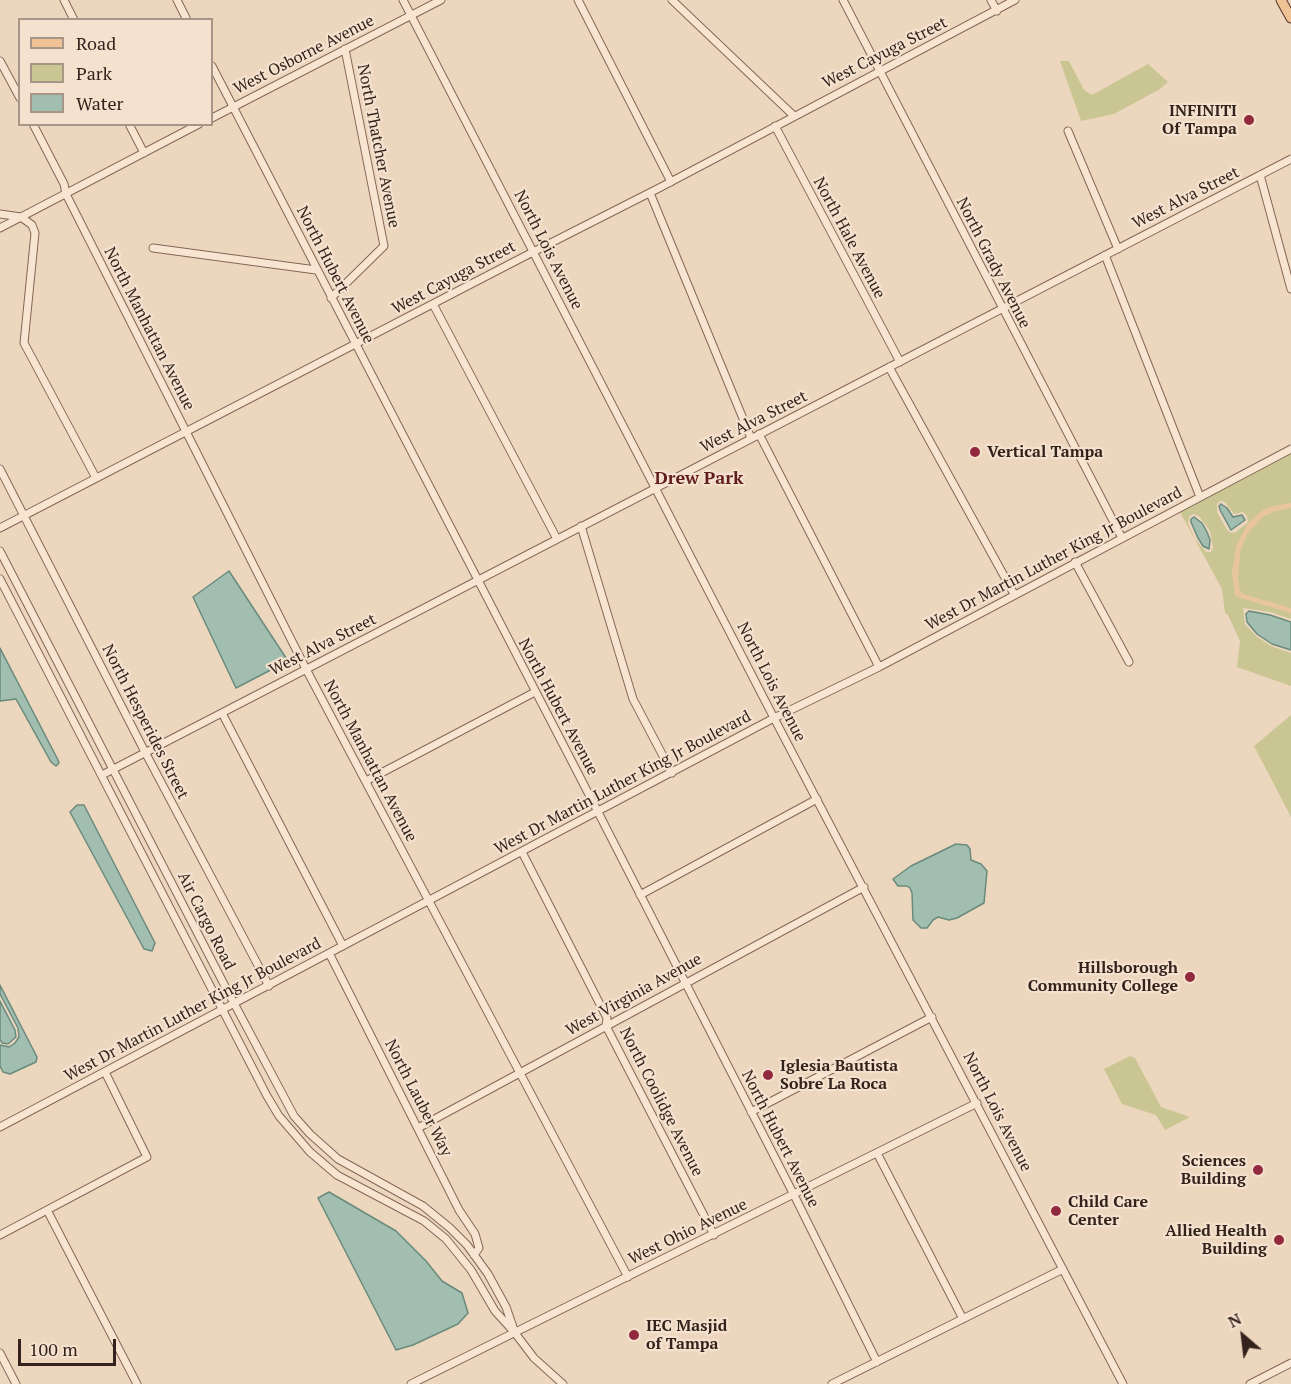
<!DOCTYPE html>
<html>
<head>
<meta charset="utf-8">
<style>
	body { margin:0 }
	#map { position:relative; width:1291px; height:1384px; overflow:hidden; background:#edd6be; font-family:"PT Serif",serif }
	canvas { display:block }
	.legend { position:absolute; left:18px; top:18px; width:195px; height:108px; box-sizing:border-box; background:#f4e1ce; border:2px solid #a79587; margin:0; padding:8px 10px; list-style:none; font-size:18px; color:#34231c }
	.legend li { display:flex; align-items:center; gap:12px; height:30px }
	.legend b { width:30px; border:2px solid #a79587 }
	.north { position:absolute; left:1213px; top:1306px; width:60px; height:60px; -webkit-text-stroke:4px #f4e1ce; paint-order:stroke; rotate:332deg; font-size:16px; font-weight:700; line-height:24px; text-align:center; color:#34231c }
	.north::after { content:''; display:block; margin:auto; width:21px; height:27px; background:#34231c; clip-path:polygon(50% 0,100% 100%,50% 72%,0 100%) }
	.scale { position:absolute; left:18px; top:1339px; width:98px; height:27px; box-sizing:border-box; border:3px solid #34231c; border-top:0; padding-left:8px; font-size:18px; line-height:21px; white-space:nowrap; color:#34231c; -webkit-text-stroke:4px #f4e1ce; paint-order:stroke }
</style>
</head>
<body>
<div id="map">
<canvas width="1291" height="1384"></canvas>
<ul class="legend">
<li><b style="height:8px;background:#f0c296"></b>Road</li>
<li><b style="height:16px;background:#cac693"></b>Park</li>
<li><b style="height:16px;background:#a2beb0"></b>Water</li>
</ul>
<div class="north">N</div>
<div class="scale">100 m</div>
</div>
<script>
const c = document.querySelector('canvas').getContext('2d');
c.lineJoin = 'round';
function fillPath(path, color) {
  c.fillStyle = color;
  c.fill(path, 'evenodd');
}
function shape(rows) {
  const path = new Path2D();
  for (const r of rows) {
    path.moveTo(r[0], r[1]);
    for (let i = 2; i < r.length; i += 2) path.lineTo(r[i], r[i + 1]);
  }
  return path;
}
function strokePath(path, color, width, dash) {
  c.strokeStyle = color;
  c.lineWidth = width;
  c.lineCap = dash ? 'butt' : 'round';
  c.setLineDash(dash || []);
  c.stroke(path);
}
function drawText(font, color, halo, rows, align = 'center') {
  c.font = font + ' "PT Serif",serif';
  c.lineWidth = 4.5;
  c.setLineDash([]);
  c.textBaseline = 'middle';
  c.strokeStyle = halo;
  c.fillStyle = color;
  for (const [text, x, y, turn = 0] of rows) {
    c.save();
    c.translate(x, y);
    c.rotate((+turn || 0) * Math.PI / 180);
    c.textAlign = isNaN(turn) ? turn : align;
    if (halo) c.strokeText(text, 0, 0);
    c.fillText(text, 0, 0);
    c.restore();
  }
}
fillPath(shape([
	[1060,61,1069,61,1084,90,1092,95,1148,64,1168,82,1160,89,1114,114,1081,121],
	[1291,453,1291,619,1270,612,1243,608,1245,624,1256,636,1271,646,1291,653,1291,686,1237,667,1240,641,1228,615,1225,613,1222,589,1180,512],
	[1220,501,1225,502,1234,514,1243,512,1247,516,1248,522,1236,532,1231,533,1227,530,1217,512,1217,504],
	[1193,514,1199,516,1210,531,1213,548,1211,552,1206,552,1195,539,1188,523,1189,517],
	[1291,715,1291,817,1254,746],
	[1130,1056,1135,1058,1161,1107,1190,1117,1165,1130,1156,1115,1122,1104,1104,1069]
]), '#cac693');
fillPath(shape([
	[1291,503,1291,508,1279,510,1264,516,1247,534,1240,553,1238,580,1240,590,1243,594,1291,608,1291,613,1235,596,1232,573,1236,546,1248,523,1263,510,1273,506]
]), '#e9c59b');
const water = shape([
	[1221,504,1227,508,1233,517,1242,515,1245,520,1231,530,1220,510,1219,506,1221,504],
	[1194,517,1202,523,1207,532,1210,540,1209,549,1203,546,1198,538,1191,522,1191,519,1194,517],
	[229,571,288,661,236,688,193,597,229,571],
	[1249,611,1270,615,1291,622,1291,650,1272,644,1257,634,1247,622,1246,614,1249,611],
	[0,648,58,760,59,763,56,766,51,762,16,699,0,701,0,648],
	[77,805,84,805,155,943,152,951,144,949,70,812,77,805],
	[956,844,967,845,970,849,971,860,981,864,987,871,984,903,957,918,949,920,938,917,933,920,927,928,921,928,913,920,912,893,910,888,907,886,898,886,893,879,911,866,956,844],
	[0,985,37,1057,36,1062,10,1074,3,1072,0,1066,0,1045,9,1047,15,1043,19,1037,18,1028,0,994,0,985],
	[0,1001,15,1030,16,1037,8,1044,2,1043,0,1039,0,1001],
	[329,1192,396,1231,426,1261,442,1281,462,1293,468,1313,458,1324,413,1345,396,1350,318,1198,329,1192]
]);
fillPath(water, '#a2beb0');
strokePath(water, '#698b7c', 1.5);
const minor = shape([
	[64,0,74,20],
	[177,0,187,20],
	[403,0,774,718,1123,1384],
	[578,0,671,182],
	[672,0,794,116],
	[843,0,1122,538],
	[991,0,997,11],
	[0,61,20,98],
	[212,66,598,812,794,1195,877,1362],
	[212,118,441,0],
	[33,124,64,184,66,194,306,669,628,1277],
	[129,124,144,153],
	[775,126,900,362],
	[1068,131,1118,249],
	[1260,175,1291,289],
	[650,193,751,438],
	[0,214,21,217,32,225,35,233,24,343,96,478],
	[0,228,199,124],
	[153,248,316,270],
	[1105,255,1200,497],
	[331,298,384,246,345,49],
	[433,304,557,539],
	[889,367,1014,594],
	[759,434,879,667],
	[0,469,145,752,269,986],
	[581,526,633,699,672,773],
	[0,528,533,252,661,187,1015,0],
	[0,551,227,990,294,1116,310,1134,338,1159,423,1206,450,1228,467,1245,488,1274,506,1307,514,1330],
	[1075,562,1129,662],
	[0,579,267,1096,279,1116,310,1152,337,1175,424,1221,446,1239,471,1270,495,1311,515,1333,534,1358,563,1384],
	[222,713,343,946],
	[102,775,1291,159],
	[366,781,535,692],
	[522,852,607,1018,606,1026,714,1235],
	[640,895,817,799],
	[329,953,459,1210,475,1234,479,1248,474,1255],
	[751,1112,932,1017],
	[0,1127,774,718,879,667,1291,449],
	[418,1128,864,887],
	[877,1153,963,1319],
	[47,1210,137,1384],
	[0,1235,147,1157,105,1072],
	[0,1353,16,1384],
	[411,1384,977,1103],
	[832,1384,1063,1269],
	[1250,1384,1291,1363]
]);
const major = shape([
	[1281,0,1291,18]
]);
strokePath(minor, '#846757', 9);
strokePath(major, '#52362c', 11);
strokePath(minor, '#f8e5d1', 7);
strokePath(major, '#f0c296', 9);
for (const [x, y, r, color] of [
	[1249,120,6,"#92293e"],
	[975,452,6,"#92293e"],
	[1190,977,6,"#92293e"],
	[768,1075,6,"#92293e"],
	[1258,1170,6,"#92293e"],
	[1056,1211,6,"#92293e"],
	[1279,1240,6,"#92293e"],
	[634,1335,6,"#92293e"]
]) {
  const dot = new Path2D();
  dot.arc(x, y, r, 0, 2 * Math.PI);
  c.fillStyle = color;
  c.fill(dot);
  strokePath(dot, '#f4e1ce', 2);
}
drawText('16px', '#34231c', '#f4e1ce', [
	["West Cayuga Street",885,53,-27],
	["West Osborne Avenue",304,55,-27],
	["North Thatcher Avenue",378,146,79],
	["West Alva Street",1186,198,-27],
	["North Hale Avenue",849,238,62],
	["North Lois Avenue",548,250,63],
	["North Grady Avenue",993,263,63],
	["North Hubert Avenue",335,275,63],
	["West Cayuga Street",454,278,-28],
	["North Manhattan Avenue",149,329,63],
	["West Alva Street",754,422,-27],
	["West Dr Martin Luther King Jr Boulevard",1054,559,-28],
	["West Alva Street",323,645,-27],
	["North Lois Avenue",771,682,63],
	["North Hubert Avenue",558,707,62],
	["North Hesperides Street",145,722,63],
	["North Manhattan Avenue",370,761,62],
	["West Dr Martin Luther King Jr Boulevard",623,783,-28],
	["Air Cargo Road",206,921,63],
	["West Virginia Avenue",634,995,-29],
	["West Dr Martin Luther King Jr Boulevard",193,1010,-28],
	["North Lauber Way",418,1098,63],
	["North Coolidge Avenue",661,1102,63],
	["North Lois Avenue",997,1112,63],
	["North Hubert Avenue",780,1139,63],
	["West Ohio Avenue",688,1232,-26]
]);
drawText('bold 16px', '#34231c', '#f4e1ce', [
	["INFINITI",1237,111],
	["Of Tampa",1237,129],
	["Vertical Tampa",987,452,"left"],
	["Hillsborough",1178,968],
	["Community College",1178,986],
	["Iglesia Bautista",780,1066,"left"],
	["Sobre La Roca",780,1084,"left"],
	["Sciences",1246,1161],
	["Building",1246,1179],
	["Child Care",1068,1202,"left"],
	["Center",1068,1220,"left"],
	["Allied Health",1267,1231],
	["Building",1267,1249],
	["IEC Masjid",646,1326,"left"],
	["of Tampa",646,1344,"left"]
], 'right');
drawText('bold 18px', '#601d1c', '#f4e1ce', [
	["Drew Park",699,479]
]);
</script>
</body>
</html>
